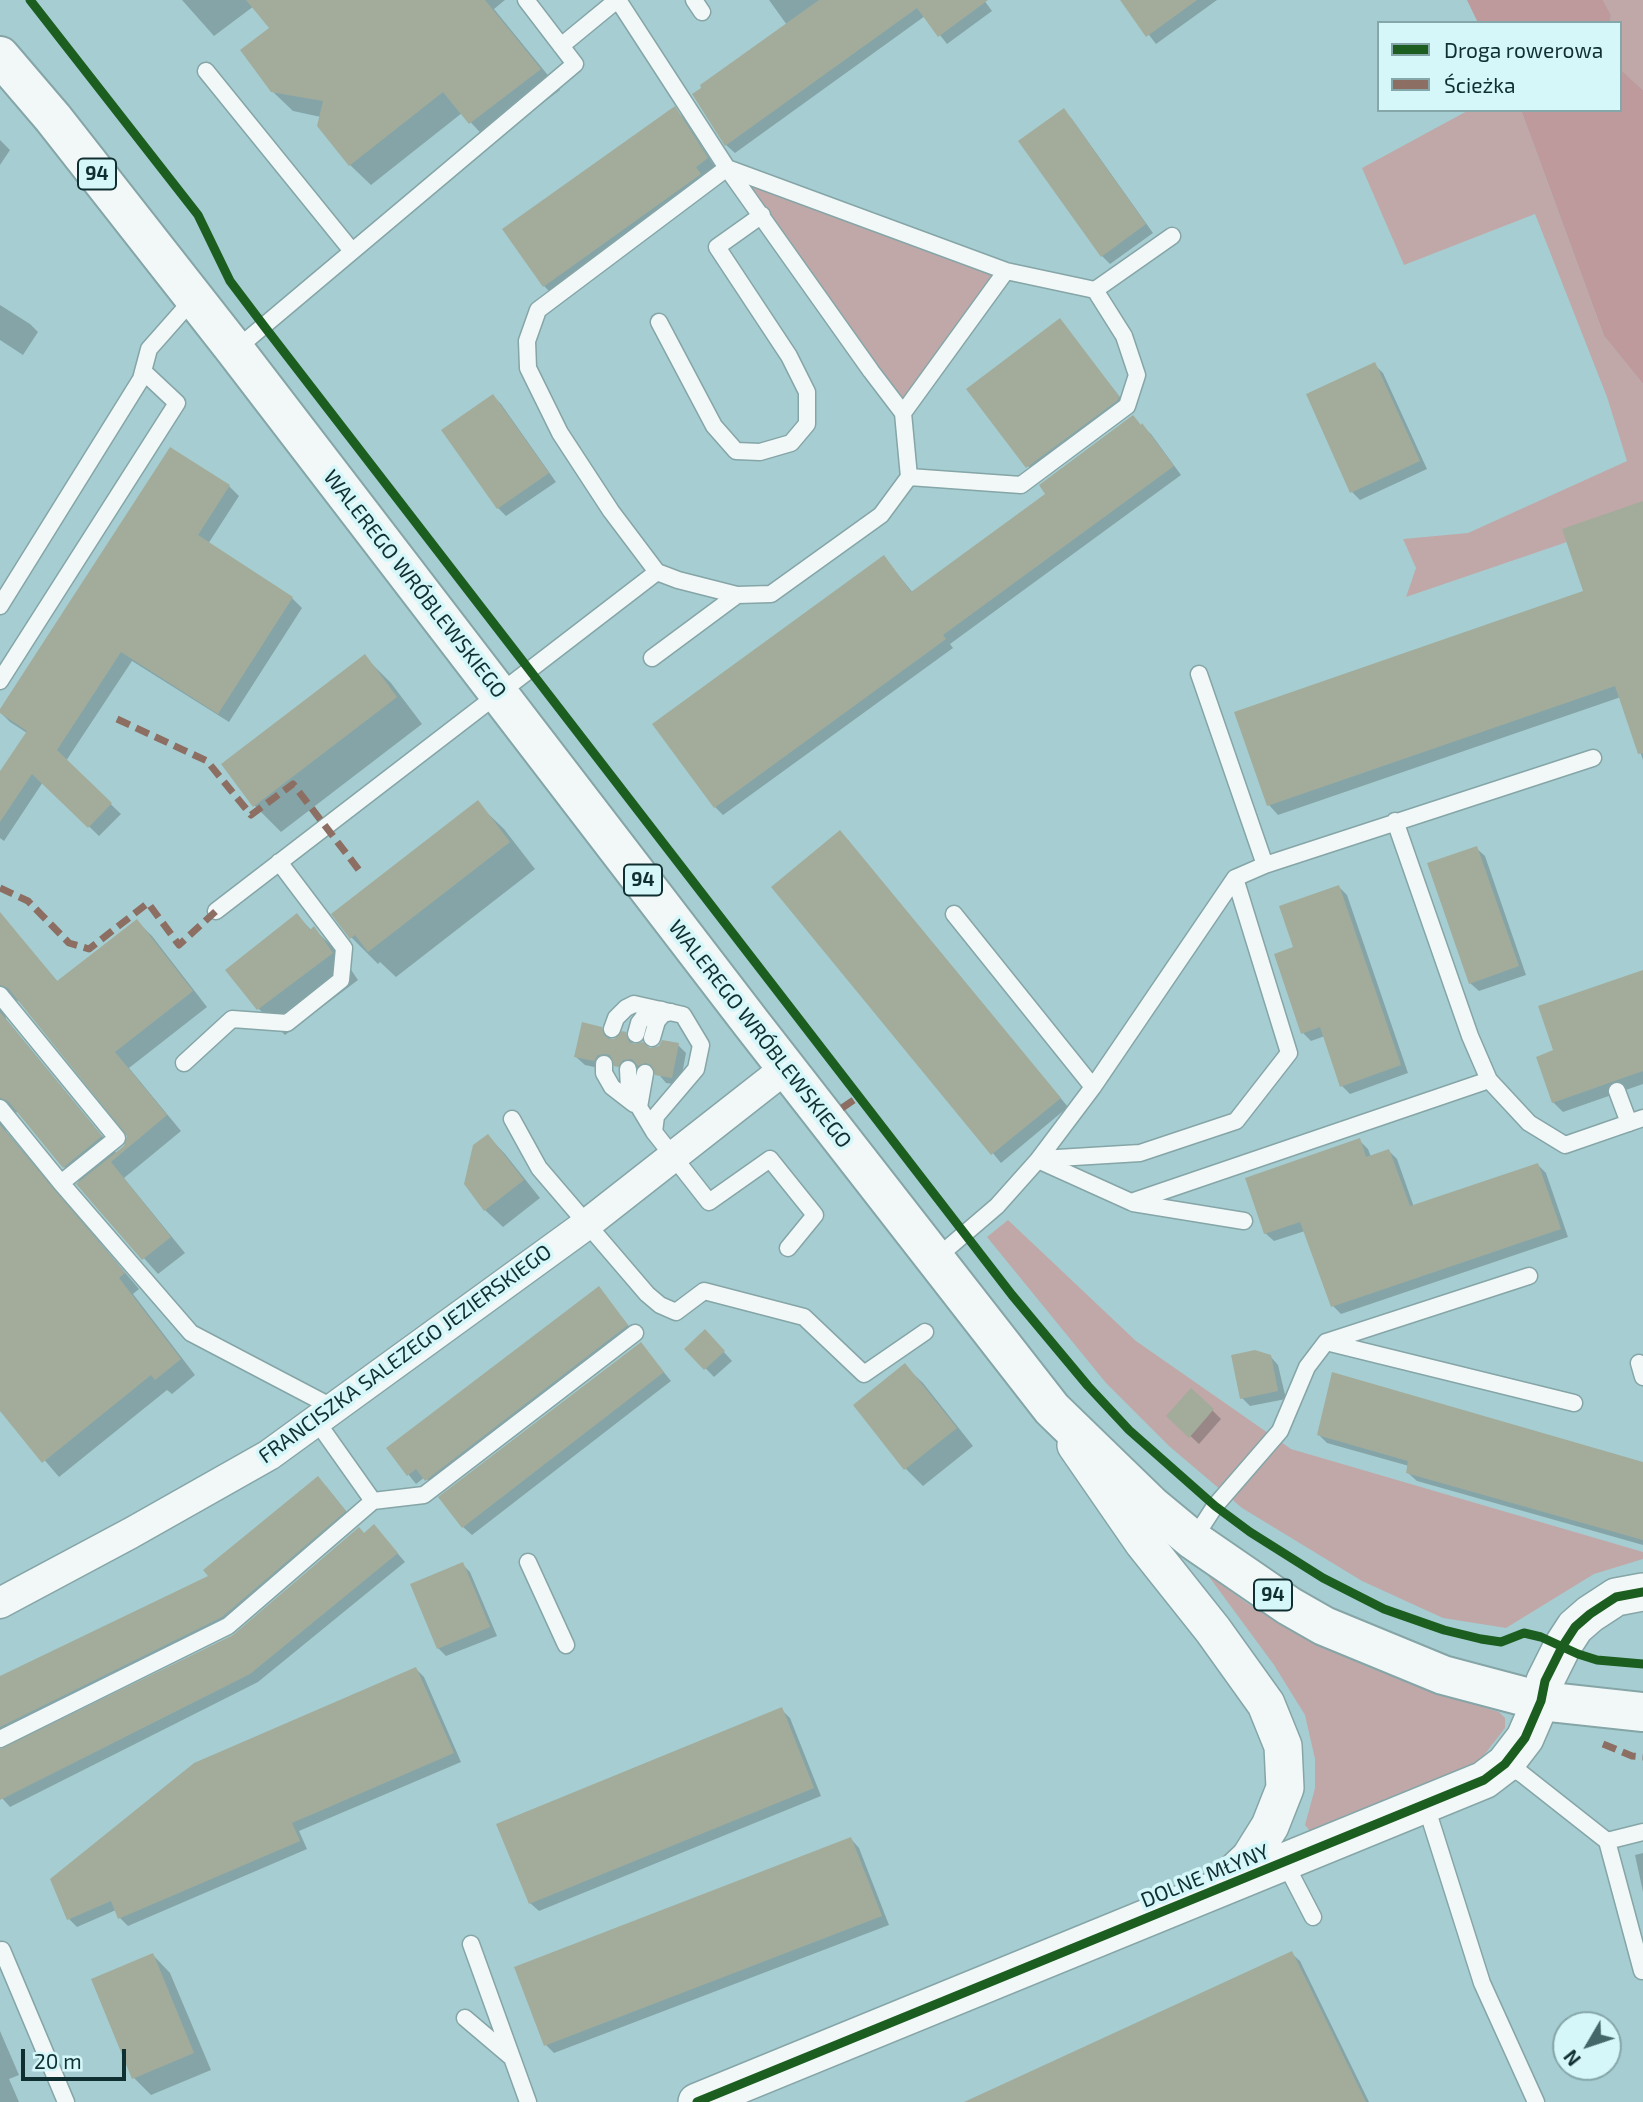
<!DOCTYPE html>
<html>
<head>
<meta charset="utf-8">
<style>
	body { margin:0 }
	#map { position:relative; width:1643px; height:2102px; overflow:hidden; background:#a6ced2; font-family:"Exo 2",sans-serif }
	canvas { display:block }
	.legend { position:absolute; left:1377px; top:21px; width:245px; height:91px; box-sizing:border-box; background:#d5f7fa; border:2px solid #86a7aa; margin:0; padding:9px 12px; list-style:none; font-size:21px; color:#102f31 }
	.legend li { display:flex; align-items:center; gap:14px; height:35px }
	.legend b { width:35px; border:2px solid #86a7aa }
	.north { position:absolute; left:1552px; top:2011px; width:70px; height:70px; box-sizing:border-box; background:#d5f7fa; border:2px solid #86a7aa; border-radius:50%; rotate:231deg; font-size:19px; font-weight:700; line-height:28px; text-align:center; color:#102f31 }
	.north::after { content:''; display:block; margin:auto; width:24px; height:32px; background:#446769; clip-path:polygon(50% 0,100% 100%,50% 72%,0 100%) }
	.scale { position:absolute; left:21px; top:2049px; width:105px; height:32px; box-sizing:border-box; border:4px solid #102f31; border-top:0; padding-left:9px; font-size:21px; line-height:24px; white-space:nowrap; color:#102f31; -webkit-text-stroke:5px #d5f7fa; paint-order:stroke }
</style>
</head>
<body>
<div id="map">
<canvas width="1643" height="2102"></canvas>
<ul class="legend">
<li><b style="height:9px;background:#1b5e20"></b>Droga rowerowa</li>
<li><b style="height:9px;background:#8d6e63"></b>Ścieżka</li>
</ul>
<div class="north">N</div>
<div class="scale">20 m</div>
</div>
<script>
const c = document.querySelector('canvas').getContext('2d');
c.lineJoin = 'round';
function fillPath(path, color) {
  c.fillStyle = color;
  c.fill(path, 'evenodd');
}
function shape(rows) {
  const path = new Path2D();
  for (const r of rows) {
    path.moveTo(r[0], r[1]);
    for (let i = 2; i < r.length; i += 2) path.lineTo(r[i], r[i + 1]);
  }
  return path;
}
function strokePath(path, color, width, dash) {
  c.strokeStyle = color;
  c.lineWidth = width;
  c.lineCap = dash ? 'butt' : 'round';
  c.setLineDash(dash || []);
  c.stroke(path);
}
function drawText(font, color, halo, rows, align = 'center') {
  c.font = font + ' "Exo 2",sans-serif';
  c.lineWidth = 7;
  c.setLineDash([]);
  c.textBaseline = 'middle';
  c.strokeStyle = halo;
  c.fillStyle = color;
  for (const [text, x, y, turn = 0] of rows) {
    c.save();
    c.translate(x, y);
    c.rotate((+turn || 0) * Math.PI / 180);
    c.textAlign = isNaN(turn) ? turn : align;
    if (halo) c.strokeText(text, 0, 0);
    c.fillText(text, 0, 0);
    c.restore();
  }
}
fillPath(shape([
	[1603,0,1643,0,1643,90,1620,69,1620,23,1610,23,1611,15],
	[1469,110,1521,110,1604,336,1643,384,1643,501,1567,542,1406,597,1416,568,1403,539,1468,533,1627,461,1607,397,1535,214,1404,265,1362,168],
	[727,168,1006,271,903,413],
	[1008,1220,1136,1341,1291,1449,1643,1552,1643,1559,1594,1574,1506,1628,1443,1618,1362,1581,1242,1508,1169,1446,1106,1383,987,1237],
	[1207,1574,1247,1603,1303,1637,1368,1667,1430,1690,1499,1712,1505,1718,1505,1728,1478,1763,1316,1832,1309,1830,1305,1825,1315,1788,1315,1759,1305,1715,1274,1665]
]), '#c0a8a8');
fillPath(shape([
	[1467,0,1603,0,1611,15,1610,23,1478,23],
	[1620,69,1643,90,1643,384,1604,336,1521,110,1620,110]
]), '#bf9a9c');
fillPath(shape([
	[182,0,505,0,494,9,560,90,490,143,462,113,371,185,350,165,321,117,293,111,272,91,271,28,254,6,214,36],
	[769,0,984,0,992,11,947,44,925,16,735,153,726,145,787,25],
	[1122,0,1217,0,1156,44],
	[674,109,683,117,715,167,703,176,708,183,552,294,544,286],
	[1063,110,1072,119,1153,233,1110,264,1102,256],
	[0,140,10,150,0,165],
	[0,305,30,324,38,332,23,355,0,340],
	[1060,321,1127,406,1035,475,969,389],
	[1374,364,1383,373,1427,469,1360,500,1352,492],
	[493,396,501,404,556,482,506,516,498,508],
	[1142,426,1151,434,1181,475,950,644,953,648,723,815,715,807,884,557,913,593],
	[229,486,239,496,208,544,292,598,302,608,229,722,132,661,66,761,121,814,99,836,43,782,4,841,0,838,0,774,27,733,10,722,0,712],
	[1643,503,1643,760,1621,697,1278,815,1269,805,1585,592],
	[365,657,391,683,422,724,281,832,255,806,224,765],
	[477,803,504,829,535,869,396,977,380,962,378,964,352,938,334,914],
	[848,840,1068,1107,1001,1163,773,887],
	[1476,848,1485,856,1526,975,1479,991,1470,983],
	[1339,887,1347,895,1408,1073,1350,1094,1342,1086,1325,1036,1311,1041,1303,1033,1295,948],
	[0,913,58,982,137,921,152,936,207,1007,129,1068,181,1131,124,1178,185,1253,158,1274,79,1185,80,1183,64,1167,19,1112,9,1114,4,1121,6,1131,139,1289,133,1294,195,1375,172,1394,167,1390,59,1477,0,1408],
	[13,999,21,1002,127,1131,129,1141,117,1154,6,1019,4,1008],
	[297,915,312,931,314,929,341,955,358,980,285,1035,259,1009,228,970],
	[1643,972,1643,1084,1563,1112,1553,1102,1555,1051],
	[601,1028,610,1037,611,1041,615,1041,625,1033,635,1046,649,1050,678,1045,686,1053,680,1085,666,1083,655,1070,648,1073,642,1067,631,1068,625,1074,614,1061,607,1063,603,1069,585,1065,576,1057],
	[488,1136,505,1154,540,1198,503,1227,485,1210],
	[1359,1140,1368,1149,1371,1157,1389,1151,1397,1159,1414,1207,1538,1165,1546,1173,1568,1237,1341,1314,1333,1306,1305,1231,1274,1241,1265,1233],
	[599,1288,635,1334,435,1488,425,1477,416,1484,388,1449],
	[713,1340,732,1361,714,1377,687,1349],
	[641,1344,671,1381,472,1535,463,1527],
	[1270,1356,1278,1365,1286,1399,1250,1406,1242,1398],
	[905,1366,923,1383,973,1446,923,1486,906,1469,855,1405],
	[1192,1390,1221,1419,1199,1444,1169,1416],
	[1319,1435,1643,1463,1643,1545,1417,1481,1408,1473,1409,1466,1327,1443],
	[326,1486,353,1520,231,1625,0,1743,0,1678,211,1576],
	[364,1534,382,1535,405,1562,258,1682,10,1807,2,1798,0,1794,0,1751,234,1637],
	[462,1564,470,1572,497,1636,446,1656,438,1648],
	[416,1669,424,1677,461,1762,299,1831,307,1849,128,1926,120,1918,116,1910,77,1927,69,1919],
	[781,1709,790,1718,821,1796,539,1911,530,1903],
	[851,1839,859,1848,889,1925,554,2053,546,2045],
	[1643,1853,1643,1892,1635,1855],
	[1291,1953,1300,1961,1369,2102,968,2102],
	[153,1955,170,1973,211,2070,151,2095,134,2078],
	[0,2031,19,2075,9,2079,19,2102,0,2102]
]), '#0003');
fillPath(shape([
	[246,0,485,0,541,69,469,124,443,92,349,166,317,126,323,101,271,92,240,50,269,28],
	[819,0,988,0,938,37,917,8,725,146,692,94,701,88,700,85],
	[1120,0,1197,0,1146,37],
	[675,106,708,158,696,167,701,174,543,287,502,229],
	[1064,108,1146,224,1101,257,1018,141],
	[1060,318,1119,396,1118,400,1026,468,966,389],
	[1375,362,1420,461,1350,493,1306,394],
	[493,394,549,473,497,509,441,430],
	[1133,415,1141,425,1142,423,1174,466,943,635,946,639,714,808,652,724,884,555,911,592,1045,494,1039,485],
	[170,447,230,485,198,535,293,597,218,714,121,652,57,750,112,803,88,828,32,774,0,822,0,771,27,731,0,713,0,709],
	[1643,501,1643,753,1638,754,1615,686,1267,806,1234,712,1583,591,1562,529],
	[365,654,397,697,253,807,221,764],
	[478,800,510,842,368,952,355,935,350,939,331,914],
	[840,830,1061,1098,991,1155,771,887],
	[1477,846,1519,966,1469,984,1427,863],
	[1339,885,1401,1065,1340,1087,1320,1027,1301,1034,1274,954,1293,947,1279,906],
	[0,912,57,981,137,919,193,991,115,1052,167,1115,111,1162,171,1237,142,1260,76,1184,124,1146,127,1136,8,988,0,985],
	[297,913,310,930,314,926,333,953,257,1010,225,970],
	[1643,970,1643,1071,1552,1103,1536,1057,1553,1050,1538,1006],
	[0,1012,102,1136,63,1168,8,1101,0,1098],
	[582,1022,602,1027,604,1035,609,1039,614,1039,622,1031,626,1032,629,1042,634,1044,643,1042,650,1048,659,1046,662,1040,679,1043,672,1078,655,1075,651,1065,646,1063,638,1066,632,1059,623,1060,618,1067,614,1066,610,1055,605,1054,598,1055,594,1061,574,1057],
	[0,1125,125,1273,119,1278,181,1359,155,1380,151,1375,42,1463,0,1411],
	[488,1134,524,1180,484,1211,464,1184,473,1145],
	[1360,1138,1366,1157,1389,1149,1410,1206,1538,1163,1561,1229,1331,1307,1300,1222,1264,1234,1245,1178],
	[599,1286,628,1325,425,1481,416,1469,407,1476,386,1448],
	[705,1329,725,1351,704,1370,684,1349],
	[641,1342,664,1372,462,1528,438,1497],
	[1255,1350,1271,1355,1278,1391,1240,1399,1231,1355],
	[905,1363,957,1428,904,1470,853,1405],
	[1332,1372,1643,1462,1643,1540,1406,1473,1408,1461,1317,1435],
	[1191,1388,1214,1409,1189,1438,1166,1416],
	[318,1476,346,1511,222,1617,0,1727,0,1676,208,1576,203,1570],
	[374,1524,398,1553,250,1674,0,1800,0,1749,233,1635,359,1527,364,1533],
	[463,1562,490,1627,437,1649,410,1584],
	[416,1667,454,1753,292,1823,300,1841,118,1919,111,1901,67,1920,50,1879,194,1763],
	[782,1707,814,1788,529,1904,496,1824],
	[851,1837,882,1916,544,2046,514,1967],
	[1292,1951,1366,2102,964,2102],
	[153,1953,194,2053,132,2079,91,1979]
]), '#a3ac9b');
const service = shape([
	[618,0,727,168,871,371,903,413,909,477,881,515,771,594,737,595,678,580,657,572,611,511,560,433,528,368,527,341,538,310,727,168,1006,271,1095,290,1124,336,1137,375,1127,406,1021,485,909,477],
	[694,0,702,12],
	[561,46,617,0],
	[206,71,352,251],
	[1095,290,1172,236],
	[659,322,714,426,736,451,760,452,791,443,807,424,807,392,789,356,717,247,762,215],
	[235,350,575,64,526,0],
	[903,413,1006,271],
	[0,606,141,379,149,349,194,298],
	[652,658,737,595],
	[0,681,177,403,144,372],
	[1395,821,1470,1036,1489,1080,1529,1123,1565,1145,1643,1118],
	[1265,865,1593,758],
	[216,911,657,572],
	[954,914,1093,1087],
	[0,995,117,1138,61,1183],
	[612,1029,616,1018,626,1008,634,1004,683,1015,701,1045,696,1069,656,1116,654,1132],
	[636,1034,639,1023,646,1014,655,1009,662,1010],
	[652,1038,657,1021,663,1014,671,1012],
	[184,1063,232,1019,287,1023,341,980,344,948,279,862],
	[604,1064,604,1073,612,1087,634,1104],
	[628,1069,629,1089,639,1107,654,1132,709,1202,770,1159,815,1215,788,1248],
	[1617,1091,1629,1123],
	[639,1107,645,1073],
	[0,1108,61,1183,191,1333,332,1407],
	[512,1119,539,1168,647,1294,660,1305,676,1312,704,1291,804,1317,864,1374,925,1332],
	[1041,1159,1140,1153,1236,1121,1289,1053,1235,878],
	[1038,1160,1131,1202,1489,1080],
	[1133,1203,1244,1221],
	[935,1259,997,1206,1038,1160,1093,1087,1235,878,1265,865,1199,674],
	[1326,1342,1574,1403],
	[1639,1363,1643,1377],
	[315,1419,373,1501],
	[1193,1540,1215,1506,1280,1431,1307,1367,1326,1342,1529,1276],
	[528,1562,566,1645],
	[0,1739,228,1626,373,1501,424,1495,635,1333],
	[1505,1764,1522,1774,1607,1841,1643,1832],
	[1426,1806,1482,1983,1536,2102],
	[1607,1841,1642,1971],
	[1285,1863,1313,1917],
	[471,1944,528,2102],
	[2,1950,66,2102],
	[465,2018,511,2057]
]);
const minor = shape([
	[0,1603,131,1533,269,1455,587,1224,786,1068]
]);
const tertiary = shape([
	[1076,1445,1143,1542,1213,1630,1266,1704,1283,1746,1285,1788,1270,1826,1250,1858,1225,1882],
	[697,2102,1484,1780,1505,1764,1525,1738,1541,1701,1545,1681,1562,1647,1575,1627,1590,1614,1616,1597,1643,1592]
]);
const primary = shape([
	[0,56,53,118,235,350,752,1024,1052,1409,1152,1506,1193,1540,1289,1606,1324,1626,1443,1675,1541,1701,1643,1712]
]);
strokePath(service, '#85a5a7', 19);
strokePath(minor, '#85a5a7', 33);
strokePath(tertiary, '#85a5a7', 40);
strokePath(primary, '#85a5a7', 42);
strokePath(service, '#f2f8f8', 16);
strokePath(minor, '#f2f8f8', 30);
strokePath(tertiary, '#f2f8f8', 37);
strokePath(primary, '#f2f8f8', 38);
strokePath(shape([
	[117,719,207,761,251,815,293,784,362,874],
	[0,888,28,901,69,943,89,949,148,903,179,945,216,911],
	[842,1108,858,1097],
	[1603,1744,1632,1756,1643,1757]
]), '#8d6e63', 7, [14, 7]);
strokePath(shape([
	[30,0,198,215,230,281,264,326,1012,1295,1088,1386,1129,1430,1215,1506,1250,1532,1323,1578,1384,1609,1444,1630,1481,1639,1501,1642,1524,1633,1541,1637,1578,1654,1597,1660,1643,1664],
	[697,2102,1484,1780,1505,1764,1525,1738,1541,1701,1545,1681,1562,1647,1575,1627,1590,1614,1616,1597,1643,1592]
]), '#1b5e20', 9);
for (const [x, y, w] of [
	[97,174,38],
	[643,880,38],
	[1273,1595,38]
]) {
  const box = new Path2D();
  box.roundRect(x - w / 2, y - 15.5, w, 31, 5);
  c.fillStyle = '#d5f7fa';
  c.fill(box);
  strokePath(box, '#102f31', 2);
}
drawText('bold 19px', '#102f31', null, [
	["94",97,174],
	["94",643,880],
	["94",1273,1595]
]);
drawText('21px', '#102f31', '#d5f7fa', [
	["WALEREGO WRÓBLEWSKIEGO",415,584,52],
	["WALEREGO WRÓBLEWSKIEGO",760,1034,52],
	["FRANCISZKA SALEZEGO JEZIERSKIEGO",405,1354,-36],
	["DOLNE MŁYNY",1205,1876,-22]
]);
</script>
</body>
</html>
